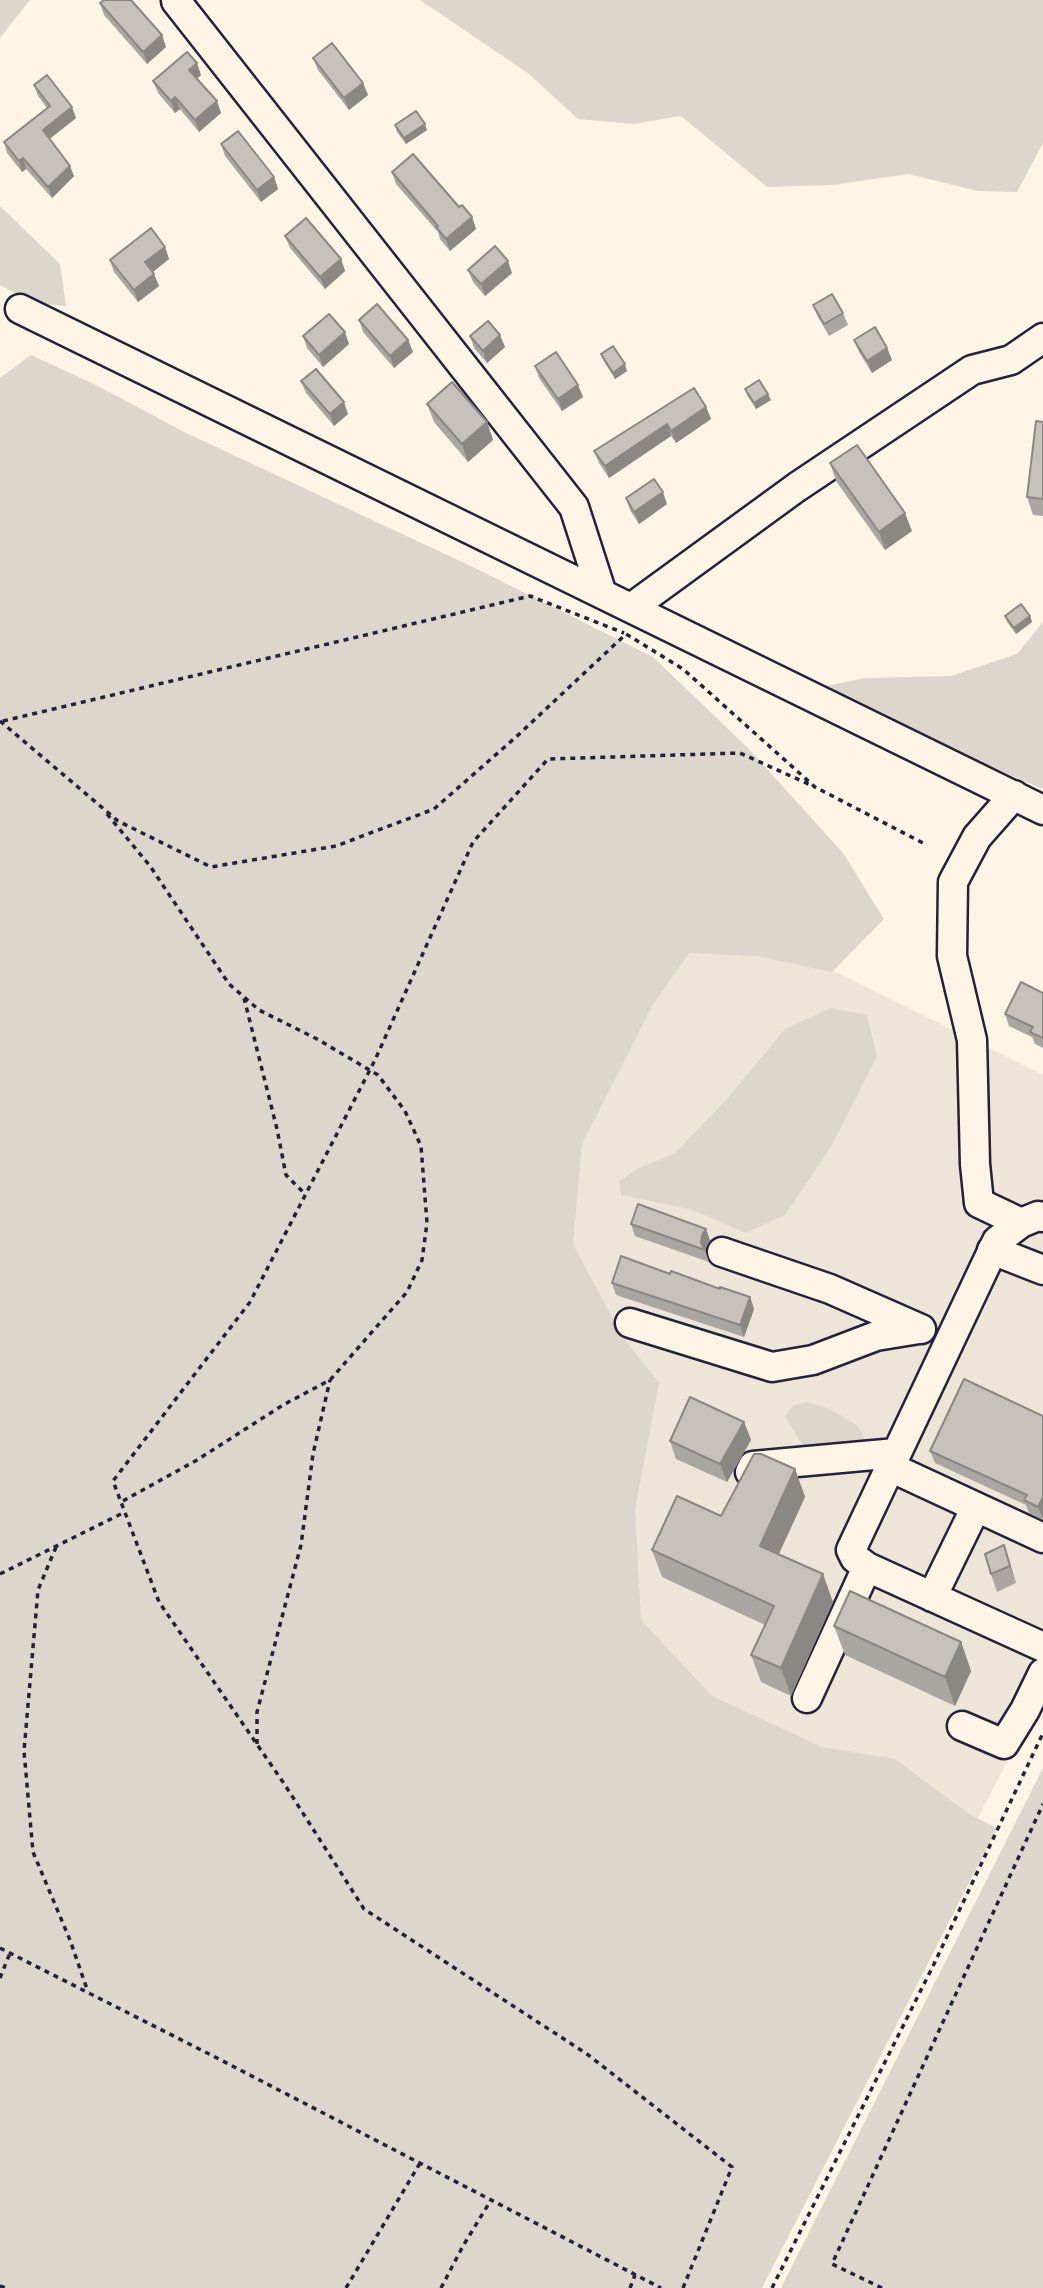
<!DOCTYPE html>
<html>
<head>
<meta charset="utf-8">
<style>
	body { margin:0 }
	canvas { display:block; background:#fcf5e5 }
</style>
</head>
<body>
<canvas width="1043" height="2288"></canvas>
<script>
const c = document.querySelector('canvas').getContext('2d');
c.lineJoin = 'round';
function fillPath(path, color) {
  c.fillStyle = color;
  c.fill(path, 'evenodd');
}
function shape(rows) {
  const path = new Path2D();
  for (const r of rows) {
    path.moveTo(r[0], r[1]);
    for (let i = 2; i < r.length; i += 2) path.lineTo(r[i], r[i + 1]);
  }
  return path;
}
function strokePath(path, color, width, dash) {
  c.strokeStyle = color;
  c.lineWidth = width;
  c.lineCap = dash ? 'butt' : 'round';
  c.setLineDash(dash || []);
  c.stroke(path);
}
fillPath(shape([
	[700,904,1043,1075,1043,1692,807,2148,227,1852]
]), '#ece5d8');
fillPath(shape([
	[0,0,30,0,0,38],
	[420,0,1043,0,1043,143,1017,192,978,191,908,174,832,185,767,187,681,116,634,124,578,119,529,74],
	[0,206,60,264,66,306,33,303,0,285],
	[31,355,98,386,184,432,475,568,653,657,748,748,843,853,884,919,832,972,757,956,689,953,652,1006,582,1144,573,1244,622,1336,659,1383,635,1509,641,1620,712,1696,822,1747,895,1759,969,1814,997,1828,762,2288,0,2288,0,378],
	[1043,622,1043,789,897,726,826,686,865,678,951,676,1017,654],
	[831,1008,867,1015,877,1056,832,1145,785,1215,746,1233,690,1209,621,1195,619,1181,639,1168,675,1153,727,1099,785,1029],
	[807,1402,830,1409,858,1426,870,1451,841,1467,803,1446,785,1416,793,1406],
	[1043,1768,1043,2288,781,2288]
]), '#dcd6cc');
const minor = shape([
	[176,1,574,507,602,594],
	[20,309,1043,810],
	[631,608,797,487,972,370,1011,360,1043,338],
	[1014,795,977,837,953,882,952,956,972,1040,975,1164,979,1203,1021,1223,1038,1216,1043,1217],
	[1021,1223,997,1241,851,1550,855,1558,867,1567,1043,1647],
	[992,1250,1043,1270],
	[722,1252,830,1289,921,1329],
	[630,1323,772,1367,813,1360,876,1336,919,1329],
	[890,1467,1043,1538],
	[750,1472,753,1466,896,1453],
	[932,1597,976,1507],
	[807,1698,867,1567],
	[962,1726,1004,1744,1025,1710,1043,1673]
]);
strokePath(minor, '#22223b', 33);
strokePath(shape([
	[0,721,118,821,211,867,336,846,434,809,516,737,626,634,683,669,815,787,923,843],
	[3,721,530,596,624,633],
	[107,814,150,866,229,984,259,1010,317,1039,378,1075,405,1111,421,1146,427,1223,422,1260,407,1292,330,1380,283,1405,197,1460,121,1502],
	[244,998,277,1129,286,1175,305,1194],
	[56,1547,38,1590,24,1751,33,1852,70,1940,88,1992],
	[0,1574,125,1512],
	[257,1744,257,1712,301,1545,313,1454,330,1380],
	[0,1948,217,2058,661,2288],
	[0,1978,10,1953],
	[0,2286,6,2288],
	[346,2288,420,2163],
	[441,2288,463,2246,491,2200],
	[630,2288,635,2275],
	[683,2288,732,2167,587,2054,364,1909,285,1785,159,1602,113,1481,250,1302,375,1060,473,842,548,759,740,753,815,787],
	[772,2288,934,1964,1043,1733],
	[882,2288,832,2264,1043,1804]
]), '#22223b', 3.5, [5, 5]);
strokePath(minor, '#fcf5e5', 28);
fillPath(shape([
	[100,3,162,35,166,47,147,64,104,15],
	[313,58,363,83,368,95,349,110,318,70],
	[201,75,197,79,217,101,221,113,199,132,180,109,175,113,158,93,153,81],
	[34,85,76,118,49,139,74,176,52,198,26,169,22,172,7,153,4,142,47,108,38,96],
	[395,125,427,130,406,144,397,132],
	[221,144,274,177,278,189,261,202,225,156],
	[392,172,459,207,472,217,476,229,450,251,440,239,438,232,396,184],
	[285,236,341,259,345,271,325,289,290,248],
	[165,247,169,259,153,272,159,286,138,302,114,272,110,260],
	[468,270,512,273,485,296,473,282],
	[813,305,843,313,848,325,829,336,818,317],
	[359,320,408,340,413,352,394,368,363,332],
	[303,336,349,344,323,367,307,348],
	[470,336,505,347,487,363,474,348],
	[854,340,887,348,892,360,872,373,859,352],
	[601,354,627,371,615,379,603,360],
	[535,366,578,385,583,397,562,411,539,378],
	[301,381,348,414,334,426,306,393],
	[745,389,771,400,756,409,747,395],
	[427,404,487,422,493,440,468,462,434,422],
	[706,407,711,419,676,443,671,436,609,478,599,463,594,451],
	[1043,422,1043,516,1033,515,1027,497],
	[830,463,912,531,885,550,836,481],
	[626,498,667,504,639,524,630,510],
	[1005,616,1030,616,1032,622,1016,634,1007,622],
	[1043,993,1043,1048,1035,1044,1032,1037,1009,1026,1005,1014],
	[631,1224,706,1229,710,1241,706,1247,706,1253,709,1262,635,1236],
	[670,1274,750,1297,754,1309,744,1337,616,1295,612,1283],
	[1043,1416,1043,1520,1029,1513,1026,1505,935,1463,930,1451],
	[744,1422,751,1440,727,1482,676,1459,670,1441],
	[795,1469,805,1497,779,1554,833,1602,791,1696,761,1682,751,1655,765,1625,662,1577,652,1550,721,1516],
	[1004,1545,1016,1583,997,1592,991,1574],
	[834,1626,961,1642,971,1671,955,1706,845,1655]
]), '#aaa6a1');
fillPath(shape([
	[162,35,166,47,147,64,143,52],
	[197,63,201,75,193,82,189,70],
	[363,83,368,95,349,110,344,98],
	[175,97,180,109,175,113,171,101],
	[217,101,221,113,199,132,195,120],
	[72,107,76,118,47,141,43,130],
	[425,124,427,130,406,144,404,138],
	[23,158,26,169,22,172,19,161],
	[70,166,74,176,52,198,48,187],
	[274,177,278,189,261,202,257,190],
	[472,217,476,229,450,251,446,239],
	[165,247,169,259,150,274,145,262],
	[341,259,345,271,325,289,320,277],
	[508,261,512,273,485,296,481,284],
	[154,274,159,286,138,302,134,290],
	[345,332,349,344,323,367,319,355],
	[500,335,505,347,487,363,483,351],
	[408,340,413,352,394,368,390,356],
	[887,348,892,360,872,373,867,361],
	[625,364,627,371,615,379,613,373],
	[578,385,583,397,562,411,558,399],
	[768,394,771,400,756,409,754,403],
	[344,402,348,414,334,426,330,414],
	[706,407,711,419,676,443,671,431],
	[487,422,493,440,468,462,462,444],
	[667,424,671,436,609,478,605,466],
	[663,492,667,504,639,524,634,512],
	[905,513,912,531,885,550,879,532],
	[1030,616,1032,622,1016,634,1014,628],
	[706,1229,710,1241,706,1247,706,1253,701,1243,702,1235],
	[750,1297,754,1309,744,1337,740,1325],
	[744,1422,751,1440,727,1482,720,1464],
	[795,1469,805,1497,770,1573,760,1546],
	[1043,1497,1043,1519,1038,1507],
	[1004,1545,1010,1563,1016,1583,1010,1566],
	[823,1574,833,1602,791,1696,781,1668],
	[961,1642,971,1671,955,1706,945,1677]
]), '#8b8783');
const building = shape([
	[104,0,131,0,162,35,143,52,100,3,104,0],
	[332,43,363,83,344,98,313,58,332,43],
	[187,52,197,63,189,70,217,101,195,120,175,97,171,101,153,81,187,52],
	[47,75,72,107,43,130,70,166,48,187,23,158,19,161,4,142,50,106,34,85,47,75],
	[416,111,425,124,404,138,395,125,416,111],
	[238,131,274,177,257,190,221,144,238,131],
	[413,154,459,207,462,205,472,217,446,239,436,227,438,226,392,172,413,154],
	[306,218,341,259,320,277,285,236,306,218],
	[151,228,165,247,145,262,154,274,134,290,110,260,151,228],
	[495,246,508,261,481,284,468,270,495,246],
	[832,294,843,313,824,324,813,305,832,294],
	[377,304,408,340,390,356,359,320,377,304],
	[329,314,345,332,319,355,303,336,329,314],
	[488,321,500,335,483,351,470,336,488,321],
	[875,327,887,348,867,361,854,340,875,327],
	[613,346,625,364,613,373,601,354,613,346],
	[556,352,578,385,558,399,535,366,556,352],
	[316,369,344,402,330,414,301,381,316,369],
	[759,380,768,394,754,403,745,389,759,380],
	[452,382,487,422,462,444,427,404,452,382],
	[694,388,706,407,671,431,667,424,605,466,594,451,694,388],
	[1036,421,1043,422,1043,499,1027,497,1036,421],
	[857,445,905,513,879,532,830,463,857,445],
	[654,479,663,492,634,512,626,498,654,479],
	[1021,604,1030,616,1014,628,1005,616,1021,604],
	[1021,982,1043,993,1043,1038,1030,1032,1033,1027,1005,1014,1021,982],
	[638,1204,706,1229,702,1235,701,1243,705,1250,631,1224,638,1204],
	[621,1256,670,1274,671,1271,720,1289,720,1287,750,1297,740,1325,612,1283,621,1256],
	[964,1379,1043,1416,1043,1497,1038,1507,1024,1500,1027,1495,930,1451,964,1379],
	[690,1397,744,1422,720,1464,670,1441,690,1397],
	[754,1454,761,1454,795,1469,760,1546,823,1574,781,1668,751,1655,774,1606,652,1550,677,1496,721,1516,754,1454],
	[1004,1545,1010,1566,991,1574,985,1554,1004,1545],
	[850,1591,961,1642,945,1677,834,1626,850,1591]
]);
fillPath(building, '#c6c1bb');
strokePath(building, '#8b8783', 2);
</script>
</body>
</html>
